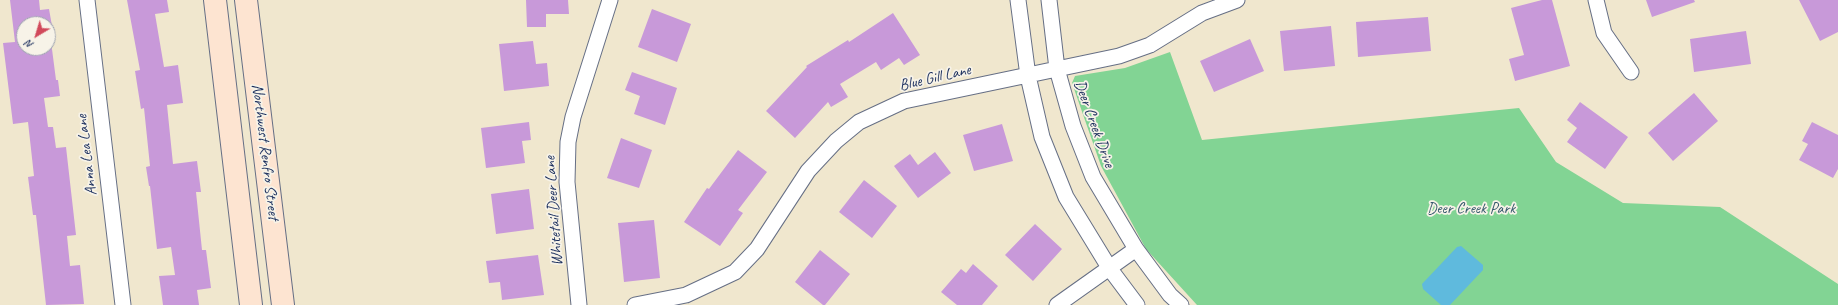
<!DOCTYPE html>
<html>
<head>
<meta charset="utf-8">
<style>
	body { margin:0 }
	#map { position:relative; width:1838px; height:305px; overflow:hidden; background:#f0e7ce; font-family:Caveat,sans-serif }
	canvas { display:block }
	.north { position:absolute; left:16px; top:16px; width:40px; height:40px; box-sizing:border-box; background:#f7f3e8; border:1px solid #9fa5b1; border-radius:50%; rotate:218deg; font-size:11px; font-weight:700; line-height:16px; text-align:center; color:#1b2f5e }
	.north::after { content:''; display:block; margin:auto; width:14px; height:18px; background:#d1495b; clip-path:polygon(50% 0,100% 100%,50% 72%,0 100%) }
</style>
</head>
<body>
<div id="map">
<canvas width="1838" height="305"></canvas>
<div class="north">N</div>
</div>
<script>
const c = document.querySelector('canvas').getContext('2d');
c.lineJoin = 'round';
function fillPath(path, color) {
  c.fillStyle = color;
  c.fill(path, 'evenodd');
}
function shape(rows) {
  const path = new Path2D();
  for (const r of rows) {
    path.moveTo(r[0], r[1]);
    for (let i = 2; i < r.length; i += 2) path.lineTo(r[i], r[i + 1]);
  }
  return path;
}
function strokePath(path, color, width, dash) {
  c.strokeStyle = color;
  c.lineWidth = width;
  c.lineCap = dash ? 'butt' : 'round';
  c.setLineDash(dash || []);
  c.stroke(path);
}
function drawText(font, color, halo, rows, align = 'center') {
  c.font = font + ' Caveat,sans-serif';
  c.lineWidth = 3.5;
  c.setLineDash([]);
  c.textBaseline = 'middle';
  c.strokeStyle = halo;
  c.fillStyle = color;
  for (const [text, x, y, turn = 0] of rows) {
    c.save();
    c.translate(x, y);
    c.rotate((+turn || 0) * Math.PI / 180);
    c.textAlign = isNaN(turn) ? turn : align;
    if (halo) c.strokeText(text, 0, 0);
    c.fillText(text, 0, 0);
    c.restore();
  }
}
fillPath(shape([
	[1170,52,1202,140,1519,108,1556,162,1623,203,1720,207,1838,284,1838,305,1197,305,1146,249,1101,166,1072,83,1075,76,1125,68]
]), '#82d494');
fillPath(shape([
	[1461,246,1483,265,1483,270,1450,305,1441,305,1423,289,1422,284,1457,247]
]), '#5fbadd');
fillPath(shape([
	[10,0,39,0,40,10,49,9,52,26,49,26,56,80,58,80,60,96,44,98,48,127,53,127,56,148,66,147,76,235,67,236,70,266,80,265,84,304,46,305,36,215,33,215,28,177,34,176,28,122,13,124,3,43,15,42],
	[24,24,48,24,48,48,24,48],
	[127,0,167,0,169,12,155,14,164,67,178,65,183,103,167,105,173,164,197,161,201,192,196,192,202,250,206,250,211,288,197,290,199,305,163,305,159,276,175,275,171,247,157,249,150,186,149,186,146,167,150,166,144,108,141,109,135,71,140,70],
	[526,0,568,0,569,14,546,14,546,27,527,27],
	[1542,0,1552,0,1570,66,1515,81,1509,59,1524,55,1511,8],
	[1646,0,1694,0,1695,2,1652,17],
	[1799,0,1838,0,1838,32,1820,41],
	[652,9,691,24,677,62,638,47],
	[893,13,920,55,904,65,899,58,881,70,876,62,840,84,848,97,831,107,828,102,795,138,766,111,807,67,806,66,848,40,849,42],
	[1428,17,1431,51,1358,57,1356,22],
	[1331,26,1335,66,1284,71,1280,31],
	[1746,31,1751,64,1694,72,1690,39],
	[1250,39,1264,71,1214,92,1200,61],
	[533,41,536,64,547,63,549,86,504,91,499,44],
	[632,72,677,88,665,125,634,114,640,96,625,90],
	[1694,93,1718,121,1673,161,1648,133],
	[1580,102,1628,137,1605,169,1567,142,1577,128,1567,120],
	[529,122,531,140,522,141,525,163,486,168,481,128],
	[1812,122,1838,135,1838,169,1833,178,1799,160,1808,144,1802,141],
	[1002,124,1013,161,974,171,963,135],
	[621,138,652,150,639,188,607,178],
	[738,150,767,172,738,210,743,213,720,246,684,222,707,188,709,189],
	[935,152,951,173,918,198,894,166,910,154,918,165],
	[864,180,897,206,872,238,839,212],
	[529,189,534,229,496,234,491,194],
	[654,220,660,278,624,282,618,223],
	[1035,224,1062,249,1033,281,1005,255],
	[820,250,850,274,825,305,823,305,795,282],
	[538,255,544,295,502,300,500,282,489,283,486,261],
	[973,264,998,286,982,305,957,305,941,292,961,269,966,273]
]), '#c899d9');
const minor = shape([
	[87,0,123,305],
	[1018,0,1028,76,1042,137,1066,197,1110,269,1137,305],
	[1049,0,1057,69,1073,126,1093,177,1136,249,1170,295,1181,305],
	[1596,0,1604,33,1631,72],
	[579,305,567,182,568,142,573,117,610,0],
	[635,305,686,295,735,272,757,249,808,171,836,141,859,122,904,101,1119,56,1150,45,1202,13,1237,0],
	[1057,305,1136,249]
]);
const secondary = shape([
	[215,0,251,305],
	[246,0,283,305]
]);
strokePath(minor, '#666f85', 17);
strokePath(secondary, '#666f85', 24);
strokePath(minor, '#fff', 15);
strokePath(secondary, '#fde4d1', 22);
drawText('16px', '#1b2f5e', '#f7f3e8', [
	["Blue Gill Lane",935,78,-13],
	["Deer Creek Drive",1094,124,70],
	["Northwest Renfro Street",265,152,83],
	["Anna Lea Lane",87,155,-97],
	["Whitetail Deer Lane",554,211,-94]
]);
drawText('16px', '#35586c', '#f7f3e8', [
	["Deer Creek Park",1471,209]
]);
</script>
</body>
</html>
